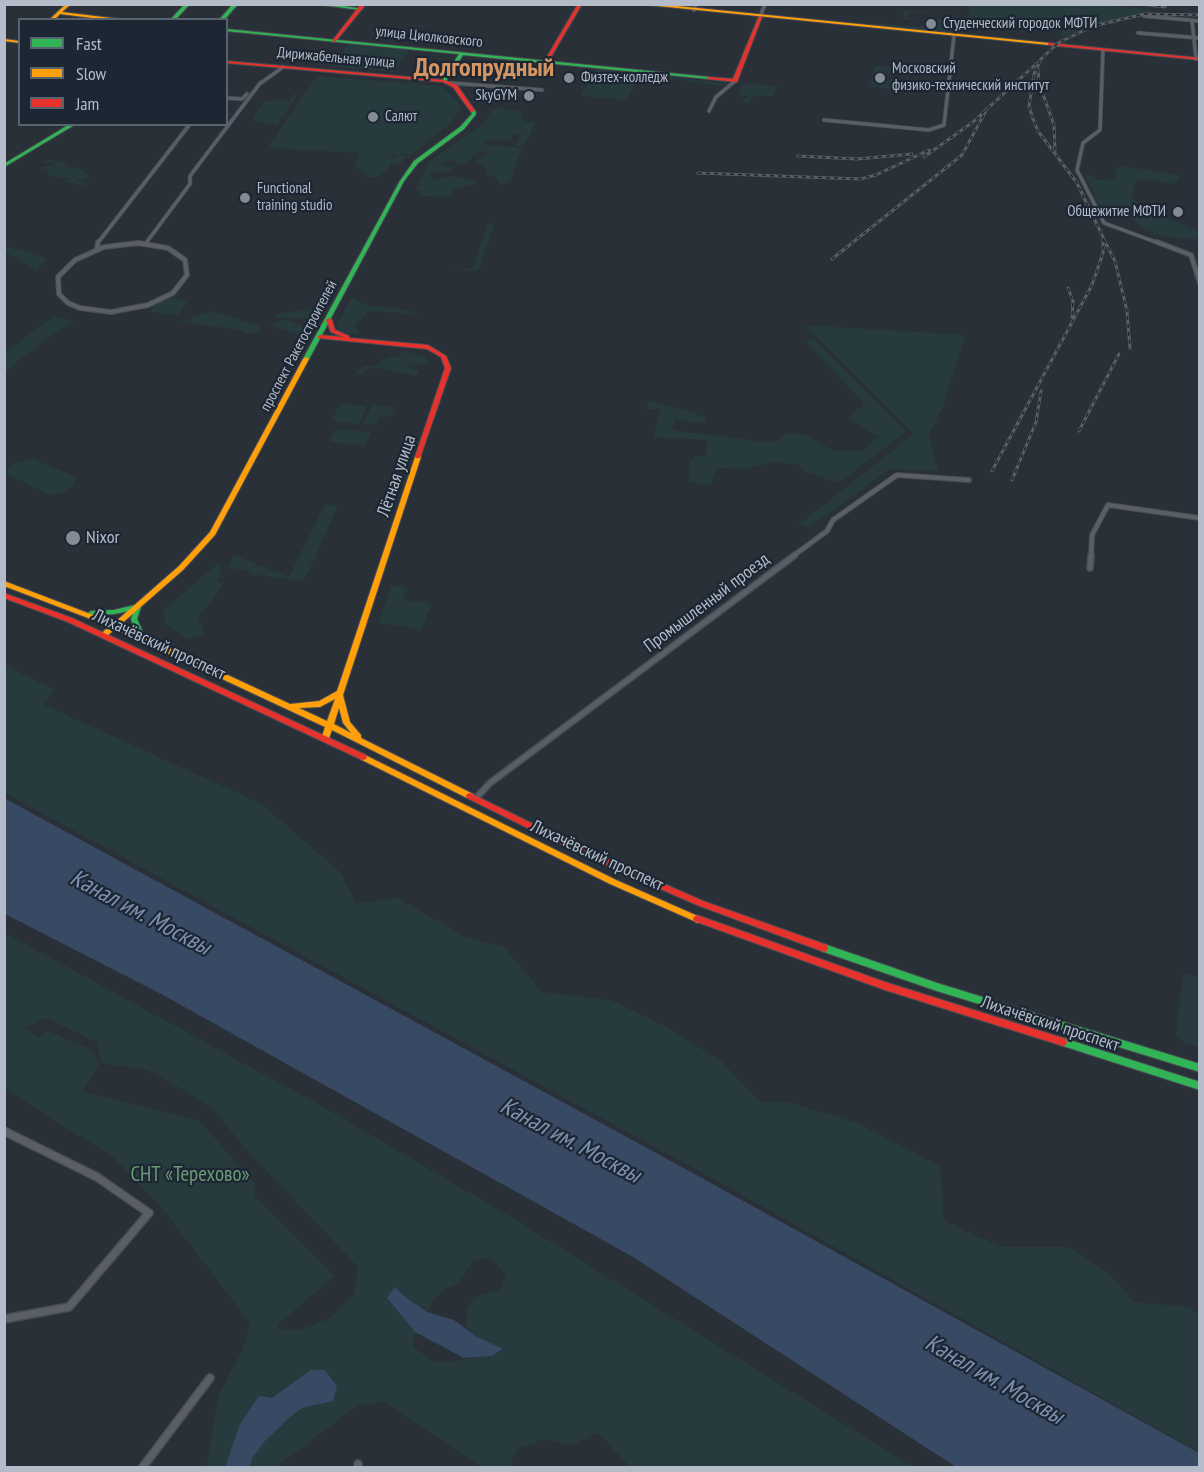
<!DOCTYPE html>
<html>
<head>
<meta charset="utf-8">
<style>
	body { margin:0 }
	#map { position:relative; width:1204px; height:1472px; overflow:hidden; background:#2a3038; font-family:"PT Sans Narrow",sans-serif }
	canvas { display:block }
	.frame { position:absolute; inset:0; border:6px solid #b4bcc9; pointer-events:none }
	.legend { position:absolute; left:18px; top:18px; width:210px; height:108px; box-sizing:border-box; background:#1d2633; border:2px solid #59626f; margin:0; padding:8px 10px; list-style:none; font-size:18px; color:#b4bcc9 }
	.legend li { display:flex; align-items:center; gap:12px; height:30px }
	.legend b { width:30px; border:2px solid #59626f }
</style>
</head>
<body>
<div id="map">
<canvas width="1204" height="1472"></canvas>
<div class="frame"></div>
<ul class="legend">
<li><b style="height:8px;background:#30b455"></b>Fast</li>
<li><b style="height:8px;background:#ff9f0a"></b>Slow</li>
<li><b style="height:8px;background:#e5322d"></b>Jam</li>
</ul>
</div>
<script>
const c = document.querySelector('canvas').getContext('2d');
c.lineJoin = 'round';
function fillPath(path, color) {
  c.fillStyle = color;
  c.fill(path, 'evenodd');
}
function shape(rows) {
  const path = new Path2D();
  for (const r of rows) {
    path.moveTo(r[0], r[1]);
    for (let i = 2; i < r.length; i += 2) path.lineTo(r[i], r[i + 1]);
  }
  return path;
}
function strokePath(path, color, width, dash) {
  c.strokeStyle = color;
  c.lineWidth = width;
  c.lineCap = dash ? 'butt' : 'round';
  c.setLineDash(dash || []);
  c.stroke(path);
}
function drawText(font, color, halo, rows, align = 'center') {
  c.font = font + ' "PT Sans Narrow",sans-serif';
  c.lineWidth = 4.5;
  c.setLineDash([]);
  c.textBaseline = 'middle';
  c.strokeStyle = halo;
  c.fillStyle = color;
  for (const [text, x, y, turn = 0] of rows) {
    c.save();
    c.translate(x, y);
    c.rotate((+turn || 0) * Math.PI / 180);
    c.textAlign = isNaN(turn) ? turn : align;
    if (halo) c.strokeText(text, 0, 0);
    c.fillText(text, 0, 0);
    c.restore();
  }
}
fillPath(shape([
	[1090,4,1154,10,1061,37,1062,27,1024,25,1017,28,1014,26,1015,24,967,20,970,5],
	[904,10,952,15,961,19,958,34,876,26,877,23,921,27,922,23,936,24,937,19,951,21,952,16,909,12,907,17,924,21,902,19],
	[349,44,410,50,393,72,331,66],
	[875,66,892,67,890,74,885,69,887,73,886,80,902,81,901,90,866,86,871,84],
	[596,68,646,75,729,83,721,86,674,79,661,84,659,78,639,75,627,100,581,96],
	[317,76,441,86,458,101,461,109,451,123,411,155,377,153,394,155,392,161,398,155,407,156,400,164,391,163,388,170,378,177,367,177,367,173,354,168,359,153,268,148],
	[743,83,777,86,773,96,759,96,752,97,749,103,743,102,748,96,739,95],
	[295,93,298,93,277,125,253,120,253,116,264,102,278,99,289,102],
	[493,108,521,111,524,122,536,122,524,146,515,146,520,135,514,132,510,141,489,139,484,144,522,148,510,182,497,186,500,180,485,173,486,167,475,162,491,153,483,151,473,154,469,162,461,165,453,160,439,164,454,167,450,172,434,171,430,176,433,181,453,176,478,183,453,190,451,192,453,194,449,197,419,196,421,191,416,189,429,162,485,122],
	[49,160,67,163,64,165,83,170,89,178,74,180,85,182,87,186,64,182,71,176,66,179,48,175,47,170,41,169,41,167,56,165,51,162,42,163],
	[1122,166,1177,174,1180,177,1175,184,1145,179,1135,182,1132,195,1140,206,1133,212,1161,216,1199,231,1199,239,1175,238,1146,231,1129,217,1101,210,1085,175,1092,175,1097,180,1117,179,1114,170],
	[489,223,495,223,478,271,446,269,472,269],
	[5,246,47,258,36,271,5,252],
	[170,298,187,301,179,315,150,312,155,304],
	[352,298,370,306,403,309,419,314,368,311,355,326,359,334,344,333,336,326],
	[315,308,323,309,317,321,308,318,278,318,276,314],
	[211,311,225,315,262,327,258,333,245,333,246,331,181,322],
	[55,316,73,321,15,362,17,364,5,373,5,352],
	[287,320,303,327,315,325,308,338,271,326,277,321],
	[804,325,965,335,943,407,929,435,938,471,890,469,810,527,799,524,914,434],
	[808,339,813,339,906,432,838,483,805,472,800,465,772,462,746,469,717,468,710,485,689,482,690,460,695,456,706,456,707,440,653,437,661,409,645,409,650,400,706,417,705,423,675,420,672,430,773,443,785,433,807,435,834,451,861,451,879,437,849,418,864,403,807,342],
	[407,351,424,357,429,363,406,366,420,371,417,376,380,368,367,369,361,375,356,373,364,366,380,366,380,361,391,356,401,358,399,353],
	[340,404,366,406,359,424,331,421],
	[372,405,395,407,390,417,381,416,376,425,363,424],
	[336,429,371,432,365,445,330,442],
	[32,459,72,475,75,479,74,485,63,493,49,494,8,475,8,469,14,463],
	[325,504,338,506,304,581,249,574,250,571,228,568,234,555,289,577],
	[218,563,223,567,217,582,223,583,213,600,198,616,205,634,188,640,165,624,164,610],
	[392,586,408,588,403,600,432,604,421,629,378,623],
	[4,665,55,690,42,704,262,804,341,873,356,904,398,898,467,938,504,947,542,992,611,1000,670,1029,722,1062,759,1101,792,1103,857,1123,940,1166,944,1220,1000,1247,1068,1247,1111,1275,1134,1302,1190,1307,1199,1315,1199,1452,719,1182,5,793],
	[5,933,320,1105,511,1217,913,1467,630,1467,598,1433,572,1445,545,1439,517,1449,509,1467,483,1467,384,1402,357,1406,276,1467,249,1467,253,1457,264,1442,289,1418,302,1408,318,1406,311,1370,240,1424,225,1467,206,1467,219,1394,241,1353,251,1324,162,1208,113,1157,5,1089],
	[45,1018,97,1042,101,1063,147,1070,169,1081,215,1111,243,1146,358,1267,354,1295,332,1317,304,1329,280,1330,277,1325,335,1276,255,1197,254,1183,200,1121,82,1092,100,1063,87,1047,45,1030,39,1038,25,1028],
	[487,1258,498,1265,506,1275,501,1289,474,1298,467,1311,466,1327,477,1337,503,1350,492,1356,436,1363,413,1347,415,1332,387,1299,396,1287,404,1296,427,1312,434,1299,444,1289,457,1284,474,1261],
	[1183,972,1199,978,1199,1047,1185,1043,1176,1034]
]), '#273a3e');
fillPath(shape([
	[4,798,691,1172,1199,1453,1199,1467,956,1467,633,1257,163,995,5,914],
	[395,1287,404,1296,427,1312,454,1320,477,1337,503,1349,492,1356,464,1358,415,1332,387,1298],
	[311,1370,325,1370,337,1386,333,1401,302,1408,289,1418,264,1442,253,1457,249,1467,225,1467,240,1424,259,1396,272,1398]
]), '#384963');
const streetFar3 = shape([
	[694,10,696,4],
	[1144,16,1200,21],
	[760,17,765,4],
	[1192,20,1196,59],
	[1138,33,1200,38],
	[1103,50,1100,130,1083,143,1077,170,1104,223,1161,244],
	[261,83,283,67],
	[451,83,542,90],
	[226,98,242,99,247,94],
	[709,111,716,97,735,81],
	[824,120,929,130,944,125,954,36],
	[146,243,190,184,190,176,261,82],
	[97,244,190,124],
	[131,244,143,244]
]);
const streetFar2 = shape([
	[1157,242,1191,255,1200,283],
	[138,243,168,248,185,260,187,275,173,293,148,305,111,312,80,308,68,303,59,294,58,277,75,260,104,247,138,243],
	[97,249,98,242],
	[793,556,827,531,833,520,897,475,969,480],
	[1091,556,1092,535,1108,505,1200,518]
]);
const streetFar1 = shape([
	[1090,568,1091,555],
	[476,798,490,783,795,555]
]);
const street = shape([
	[4,1131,97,1177,149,1213,69,1307,4,1319],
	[358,1464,358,1468],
	[142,1468,210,1378]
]);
const fast = shape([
	[185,4,190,4,175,20,170,20,185,4],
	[233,4,238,4,224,20,219,20,233,4],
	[315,4,332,4,362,9,360,10,315,4],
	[226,29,709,77,711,78,709,79,463,55,446,81,444,82,442,81,459,54,226,31,226,29],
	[471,110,475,110,476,114,464,129,418,163,404,181,309,359,306,361,304,360,303,359,400,181,414,161,460,127,472,114,471,110],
	[70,124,76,124,4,167,4,164,70,124],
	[135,605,140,605,141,607,137,619,145,637,141,639,137,637,131,619,134,610,114,614,91,615,88,613,91,611,114,610,135,605],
	[824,944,937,983,1200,1064,1200,1072,937,991,821,951,820,948,821,945,824,944],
	[1063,1038,1200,1082,1200,1090,1060,1045,1059,1042,1060,1039,1063,1038]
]);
const slow = shape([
	[66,4,71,4,62,12,128,20,109,20,60,14,54,20,49,20,66,4],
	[637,4,657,4,1049,43,1051,44,1049,45,637,4],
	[4,39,20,41,20,43,4,41,4,39],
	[306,357,309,359,215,535,183,570,120,625,290,704,319,701,337,691,415,457,416,456,420,456,421,457,343,695,350,722,361,735,361,738,473,794,474,796,473,798,467,798,332,730,328,741,322,741,321,739,325,727,115,629,106,637,102,637,100,635,109,626,4,586,4,581,114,623,179,566,210,532,303,359,306,357],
	[335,699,327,721,299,708,320,707,335,699],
	[339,708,343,723,351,733,334,724,339,708],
	[363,754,616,880,700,917,701,919,700,921,697,923,694,921,610,884,360,759,359,757,360,755,363,754]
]);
const jam = shape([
	[361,4,366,4,335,42,333,42,333,40,361,4],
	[578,4,582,4,548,62,544,63,544,62,578,4],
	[759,16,762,17,737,82,707,79,707,78,709,77,733,79,759,16],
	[1049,43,1200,58,1200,60,1048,45,1048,43,1049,43],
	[226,61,444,80,457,85,475,111,471,112,453,87,443,82,226,63,226,61],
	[329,318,332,320,335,330,349,336,349,338,428,345,446,356,451,368,420,458,416,458,415,457,445,368,441,357,427,349,318,338,318,336,320,335,343,337,331,332,326,320,329,318],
	[4,593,72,618,366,755,367,757,366,759,363,760,360,759,68,622,4,598,4,593],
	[470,793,578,846,703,901,827,945,828,948,827,951,824,952,697,905,572,850,467,798,466,796,467,794,470,793],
	[697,915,885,982,1063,1038,1066,1039,1067,1042,1066,1045,1063,1046,885,990,694,921,693,919,694,917,697,915]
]);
strokePath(streetFar3, '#484c53', 4.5);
strokePath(streetFar2, '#484c53', 6);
strokePath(streetFar1, '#484c53', 8);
strokePath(street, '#484c53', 10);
strokePath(fast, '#484c53', 2);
strokePath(slow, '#484c53', 2);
strokePath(jam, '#484c53', 2);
strokePath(streetFar3, '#5a5e66', 3);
strokePath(streetFar2, '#5a5e66', 4);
strokePath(streetFar1, '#5a5e66', 5);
strokePath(street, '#5a5e66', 7);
fillPath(fast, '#30b455');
fillPath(slow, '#ff9f0a');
fillPath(jam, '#e5322d');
const rail = shape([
	[1141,4,1165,7],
	[1038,69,1039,83,1054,125,1055,154],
	[798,156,857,159,912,154],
	[924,157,973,122,1037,63],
	[698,173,860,179,876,175,929,150],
	[1104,240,1115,261,1127,311,1130,348],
	[832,259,962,155,987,109],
	[1068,288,1073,301,1072,317],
	[1079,431,1119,354],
	[992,471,1092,285,1103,253,1103,237,1077,183,1038,131,1033,119,1029,106,1034,74,1041,59,1058,43,1093,26,1145,14,1200,15],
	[1012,480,1036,422,1041,391]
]);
strokePath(rail, '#595d64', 3);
strokePath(rail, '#1d2633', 1.5, [4]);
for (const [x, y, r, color] of [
	[931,24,6,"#848b96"],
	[569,78,6,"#848b96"],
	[880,78,6,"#848b96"],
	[529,96,6,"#848b96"],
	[373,117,6,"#848b96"],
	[245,198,6,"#848b96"],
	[1178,212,6,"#848b96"],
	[73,538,8,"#848b96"]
]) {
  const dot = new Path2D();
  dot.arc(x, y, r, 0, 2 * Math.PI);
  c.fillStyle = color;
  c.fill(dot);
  strokePath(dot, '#1d2633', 2);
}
drawText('15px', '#b4bcc9', '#1d2633', [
	["Студенческий городок МФТИ",943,24],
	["Московский",892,69],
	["физико-технический институт",892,86],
	["Физтех-колледж",581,78],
	["SkyGYM",517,96,"right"],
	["Салют",385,117],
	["Functional",257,189],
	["training studio",257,206],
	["Общежитие МФТИ",1166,212,"right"]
], 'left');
drawText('15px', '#b4bcc9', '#1d2633', [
	["улица Циолковского",429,37,6],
	["Дирижабельная улица",336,58,5],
	["проспект Ракетостроителей",299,346,-62]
]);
drawText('18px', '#b4bcc9', '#1d2633', [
	["Лётная улица",397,476,-71],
	["Промышленный проезд",707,603,-37],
	["Лихачёвский проспект",159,645,25],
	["Лихачёвский проспект",597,856,25],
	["Лихачёвский проспект",1050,1024,18]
]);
drawText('18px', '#b4bcc9', '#1d2633', [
	["Nixor",86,538]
], 'left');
drawText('21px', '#6b9a76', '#1d2633', [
	["СНТ «Терехово»",190,1175]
]);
drawText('italic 24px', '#7c92b1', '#1d2633', [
	["Канал им. Москвы",140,913,28],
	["Канал им. Москвы",570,1141,28],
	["Канал им. Москвы",994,1380,30]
]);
drawText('bold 26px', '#d59563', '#1d2633', [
	["Долгопрудный",484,69]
]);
</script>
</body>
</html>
